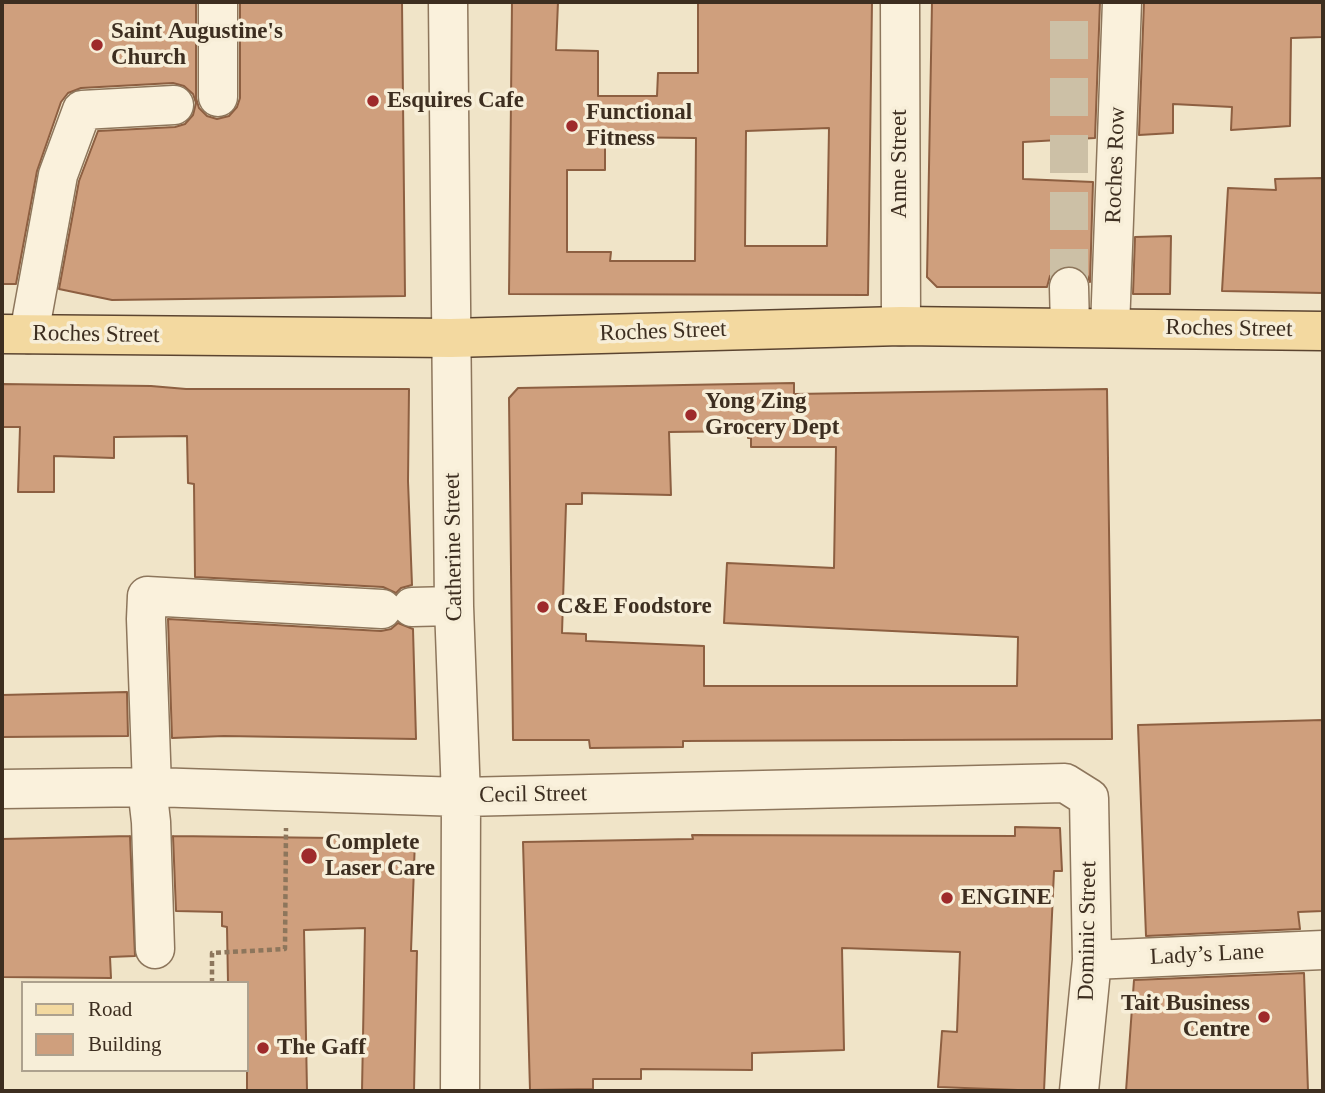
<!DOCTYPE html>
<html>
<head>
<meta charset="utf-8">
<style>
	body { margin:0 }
	#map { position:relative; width:1325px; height:1093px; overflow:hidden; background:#f0e4c8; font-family:Georgia,serif }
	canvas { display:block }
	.frame { position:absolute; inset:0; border:4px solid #3d2e20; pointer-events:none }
	.legend { position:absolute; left:21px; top:981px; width:228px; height:91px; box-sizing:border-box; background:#f7eed8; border:2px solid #ada18e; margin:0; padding:9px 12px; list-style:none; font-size:21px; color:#3d2e20 }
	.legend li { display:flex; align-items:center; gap:14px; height:35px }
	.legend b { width:35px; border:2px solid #ada18e }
</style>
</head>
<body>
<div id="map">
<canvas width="1325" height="1093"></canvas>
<div class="frame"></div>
<ul class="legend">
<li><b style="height:9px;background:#f3d9a0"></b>Road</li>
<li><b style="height:19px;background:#cf9f7d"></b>Building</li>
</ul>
</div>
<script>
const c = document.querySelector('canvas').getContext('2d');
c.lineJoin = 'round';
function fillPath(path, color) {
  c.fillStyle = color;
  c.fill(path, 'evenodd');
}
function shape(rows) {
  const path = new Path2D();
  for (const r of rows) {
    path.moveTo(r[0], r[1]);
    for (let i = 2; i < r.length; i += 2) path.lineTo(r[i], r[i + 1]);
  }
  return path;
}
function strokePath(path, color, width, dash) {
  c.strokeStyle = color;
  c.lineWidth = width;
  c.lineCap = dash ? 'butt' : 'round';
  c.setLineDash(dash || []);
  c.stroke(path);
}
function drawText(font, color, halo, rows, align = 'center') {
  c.font = font + ' Georgia,serif';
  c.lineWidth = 7;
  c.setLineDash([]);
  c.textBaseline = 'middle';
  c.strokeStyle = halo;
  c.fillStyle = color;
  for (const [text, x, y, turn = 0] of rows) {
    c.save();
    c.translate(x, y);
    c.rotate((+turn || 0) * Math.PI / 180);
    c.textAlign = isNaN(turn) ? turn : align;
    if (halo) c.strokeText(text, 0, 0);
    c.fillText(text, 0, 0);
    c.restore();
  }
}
const building = shape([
	[2,2,196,2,196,98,199,108,207,116,217,119,229,116,237,107,240,98,240,2,402,2,405,296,112,300,59,289,79,181,98,131,175,127,185,124,193,115,196,103,193,94,184,86,173,83,81,88,68,93,61,102,37,171,16,284,2,284,2,2],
	[512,2,558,2,556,50,598,51,598,96,657,96,658,73,698,73,698,2,872,2,868,295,509,294,512,2],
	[829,128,827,246,745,246,746,131,829,128],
	[605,137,696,138,695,261,610,261,611,252,567,252,567,170,605,170,605,137],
	[932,2,1100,2,1095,138,1023,142,1023,179,1093,182,1090,282,1087,275,1080,268,1069,265,1057,269,1050,276,1047,287,937,287,927,277,932,2],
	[1144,2,1323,2,1323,37,1291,38,1290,126,1231,130,1232,107,1173,104,1173,133,1139,135,1144,2],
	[1323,178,1323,293,1222,291,1228,188,1276,190,1275,179,1323,178],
	[1171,236,1170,294,1133,294,1135,237,1171,236],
	[794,383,794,394,1107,389,1112,739,683,741,683,747,590,748,589,740,513,740,509,398,518,388,794,383],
	[748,431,748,438,751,438,751,447,836,447,834,568,727,563,724,623,1018,637,1017,686,704,686,704,646,586,641,586,634,562,633,566,504,582,504,582,493,671,495,669,432,748,431],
	[2,384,151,386,186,389,409,389,408,481,412,585,401,588,396,593,383,587,195,577,194,484,188,483,187,436,114,437,114,458,54,456,54,492,18,492,20,427,2,427,2,384],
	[168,619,381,631,391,629,398,623,413,629,416,739,224,736,172,738,168,619],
	[127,692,128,736,2,737,2,695,127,692],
	[1323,720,1323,911,1298,912,1300,929,1146,936,1138,725,1323,720],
	[1015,827,1060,828,1062,871,1054,871,1044,1091,938,1087,942,1031,957,1032,960,952,842,948,844,1050,752,1053,752,1070,641,1069,641,1079,593,1079,593,1089,530,1090,523,842,693,839,692,835,1015,836,1015,827],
	[130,836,135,956,110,957,111,978,2,977,2,839,130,836],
	[173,836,415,839,411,951,417,951,414,1091,362,1091,365,928,304,930,307,1091,247,1091,247,983,228,983,227,927,222,926,222,912,176,911,173,836],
	[1304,973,1308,1091,1126,1091,1134,980,1304,973]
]);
fillPath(building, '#cf9f7d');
strokePath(building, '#8d5f41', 2);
strokePath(shape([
	[1069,287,1069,2]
]), '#ccc0a6', 38, [38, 19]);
const minor = shape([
	[448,2,454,606,461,797,460,1091],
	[900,2,901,326],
	[218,97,218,2],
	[1069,287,1070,327],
	[1110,328,1122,2],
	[29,334,58,175,82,110,174,105],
	[412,607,454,606],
	[147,787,151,822,155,949],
	[152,787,146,619,147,596,382,609],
	[2,789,152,787,461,797,1065,783,1089,798,1092,960,1079,1091],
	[1092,960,1323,950]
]);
const major = shape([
	[2,334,451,338,901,326,1323,331]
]);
strokePath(minor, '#8d765c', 41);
strokePath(major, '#5b4430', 41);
strokePath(shape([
	[212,983,212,953,285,949,286,828]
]), '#8d765c', 4.5, [5, 3.5]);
strokePath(minor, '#faf1dc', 38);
strokePath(major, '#f3d9a0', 38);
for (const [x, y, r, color] of [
	[97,45,7,"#9e2a2b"],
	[373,101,7,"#9e2a2b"],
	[572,126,7,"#9e2a2b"],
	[691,415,7,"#9e2a2b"],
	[543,607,7,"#9e2a2b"],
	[309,856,9,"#9e2a2b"],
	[947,898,7,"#9e2a2b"],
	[1264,1017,7,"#9e2a2b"],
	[263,1048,7,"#9e2a2b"]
]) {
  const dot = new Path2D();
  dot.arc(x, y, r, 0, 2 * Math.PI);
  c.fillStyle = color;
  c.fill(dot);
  strokePath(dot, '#f7eed8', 2.5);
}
drawText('bold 23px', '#3d2e20', '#f7eed8', [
	["Saint Augustine's",111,32],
	["Church",111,58],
	["Esquires Cafe",387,101],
	["Functional",586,113],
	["Fitness",586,139],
	["Yong Zing",705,402],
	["Grocery Dept",705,428],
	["C&E Foodstore",557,607],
	["Complete",325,843],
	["Laser Care",325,869],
	["ENGINE",961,898],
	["Tait Business",1250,1004,"right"],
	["Centre",1250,1030,"right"],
	["The Gaff",277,1048]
], 'left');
drawText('23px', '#3d2e20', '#f7eed8', [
	["Anne Street",900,164,-90],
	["Roches Row",1116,165,-88],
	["Roches Street",1229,329,1],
	["Roches Street",663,332,-2],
	["Roches Street",96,335,1],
	["Catherine Street",454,547,-91],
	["Cecil Street",533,795,-1],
	["Dominic Street",1088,931,-89],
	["Lady’s Lane",1207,955,-3]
]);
</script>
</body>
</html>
